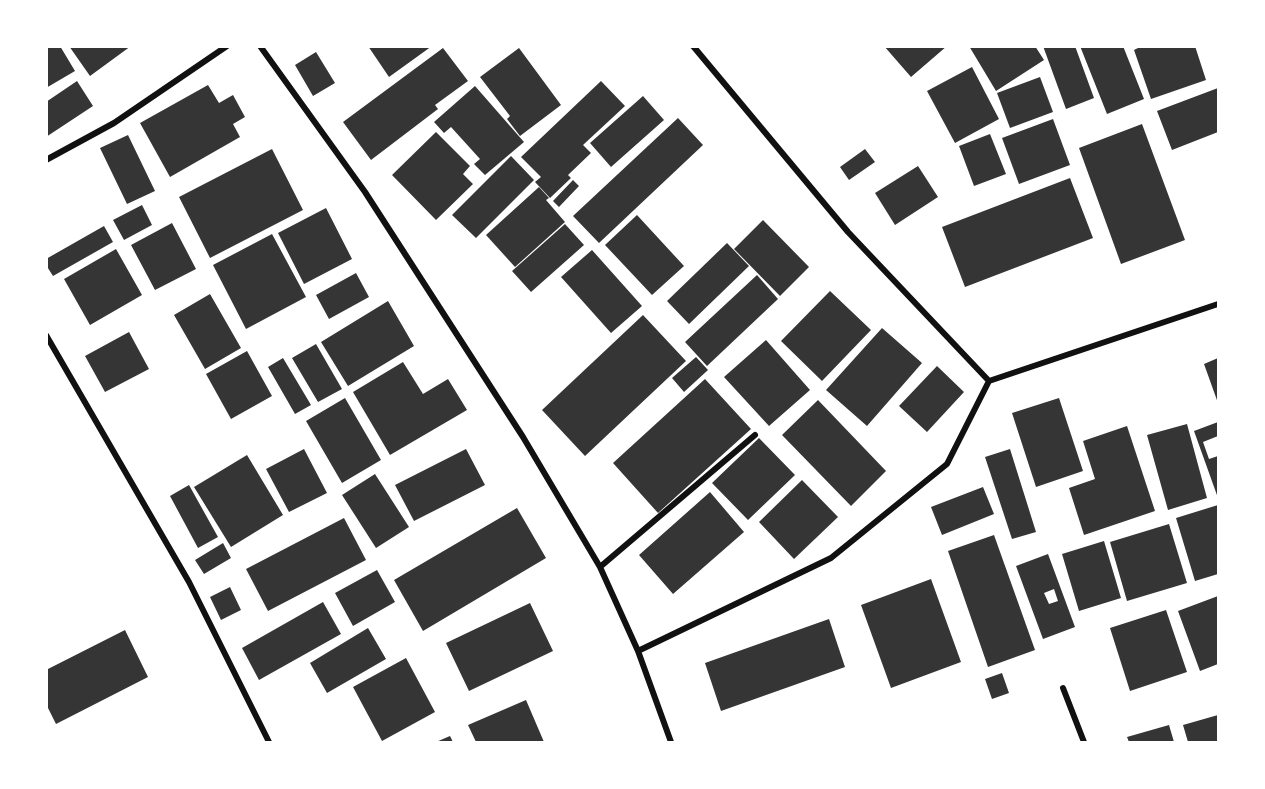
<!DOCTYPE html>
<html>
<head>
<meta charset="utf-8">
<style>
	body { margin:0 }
	#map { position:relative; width:1265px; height:789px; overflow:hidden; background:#fff; font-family:"Public Sans",sans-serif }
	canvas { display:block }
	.frame { position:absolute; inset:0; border:48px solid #fff; pointer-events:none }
</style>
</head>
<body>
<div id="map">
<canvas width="1265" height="789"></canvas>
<div class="frame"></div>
</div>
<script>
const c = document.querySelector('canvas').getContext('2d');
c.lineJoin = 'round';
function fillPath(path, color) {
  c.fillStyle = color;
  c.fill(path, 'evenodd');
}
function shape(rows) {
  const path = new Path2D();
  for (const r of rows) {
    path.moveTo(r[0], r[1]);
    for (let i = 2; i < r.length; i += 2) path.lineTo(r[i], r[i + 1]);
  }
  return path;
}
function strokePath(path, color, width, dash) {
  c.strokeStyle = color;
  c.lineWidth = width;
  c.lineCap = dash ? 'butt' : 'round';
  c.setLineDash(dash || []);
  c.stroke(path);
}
fillPath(shape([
	[46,46,60,46,75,71,46,88],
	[69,46,131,46,90,76],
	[368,46,432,46,389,77],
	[884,46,947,46,911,77],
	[969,46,1035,46,1044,60,996,91],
	[1043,46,1075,46,1094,98,1066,109],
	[1080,46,1123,46,1144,99,1107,114],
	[1142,46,1195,46,1206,80,1151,99,1134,50],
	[443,48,468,81,435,105,438,109,371,160,343,122],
	[519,48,561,105,520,136,507,119,510,116,480,77],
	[316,52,335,83,313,96,295,65],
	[972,67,999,119,955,143,927,91],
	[1040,77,1053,112,1010,128,997,93],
	[77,81,93,106,46,137,46,102],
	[601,81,625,106,583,145,591,153,568,175,571,178,550,198,535,182,541,177,521,157],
	[208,85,219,103,233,95,245,117,233,124,240,137,170,177,140,123],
	[475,86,524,142,485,175,474,164,480,159,451,127,444,133,434,122],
	[1218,88,1218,132,1172,150,1157,111],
	[643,96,664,120,611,167,590,143],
	[678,118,703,145,599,243,573,216],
	[1053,119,1070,165,1019,184,1002,138],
	[1142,124,1185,240,1121,264,1079,148],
	[436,132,470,166,463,174,473,184,436,220,392,175],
	[990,134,1006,174,974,186,959,146],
	[128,135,155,191,127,204,100,148],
	[272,149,303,210,210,258,179,197],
	[865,149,875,162,849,180,840,167],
	[511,156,534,180,476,238,452,215],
	[918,166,938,197,895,225,875,193],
	[1070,178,1093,238,965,287,942,227],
	[573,180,579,186,559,207,553,201],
	[539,187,549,198,546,200,565,222,515,267,486,235],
	[142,205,152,225,124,240,113,220],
	[326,208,352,259,304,284,278,233],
	[637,215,684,266,652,295,605,245],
	[763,220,809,267,780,296,734,249],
	[172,223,196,269,155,290,131,245],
	[565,224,584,245,531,292,512,271],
	[104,226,113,242,53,276,46,265,46,259],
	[272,234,306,297,246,329,213,265],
	[727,243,749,266,689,324,667,301],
	[116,249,142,295,90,325,64,279],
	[592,250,642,306,611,333,561,277],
	[356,273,369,297,329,319,316,295],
	[757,275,778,299,707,366,685,342],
	[830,291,871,330,822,381,781,341],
	[210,294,241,348,205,369,174,315],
	[388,301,414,346,348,386,321,342],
	[643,315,686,361,585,456,542,410],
	[882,328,922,363,867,426,826,390],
	[129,332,149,369,105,392,85,356],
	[766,340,810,390,769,426,724,377],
	[316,344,342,389,318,402,292,358],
	[247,351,272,396,231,419,206,374],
	[696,357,708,370,684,392,672,378],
	[283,358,311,405,295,414,268,367],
	[1218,358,1218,403,1204,364],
	[403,362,423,394,448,379,467,410,390,455,353,392],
	[937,366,964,392,927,432,899,406],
	[705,379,751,429,658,513,613,463],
	[345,398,381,460,342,483,306,421],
	[1059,398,1083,471,1036,487,1012,413],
	[818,400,886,471,851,506,782,435],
	[1218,422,1218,436,1203,442,1209,459,1218,456,1218,498,1194,431],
	[1187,424,1207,498,1168,510,1147,435],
	[1127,426,1155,511,1084,535,1069,488,1095,479,1083,441],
	[759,438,795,475,748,520,712,483],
	[304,449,327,493,289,512,266,469],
	[466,449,485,485,414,521,395,485],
	[1010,449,1036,532,1012,539,985,457],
	[247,455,283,515,231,547,194,487],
	[375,474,409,527,376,548,342,495],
	[802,480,838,517,794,559,759,522],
	[189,485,218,537,198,548,170,496],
	[983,487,994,514,942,535,931,507],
	[710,492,744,532,673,594,639,555],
	[1218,505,1218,574,1195,581,1176,518],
	[517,508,546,558,423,631,394,580],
	[344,518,366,560,268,611,246,569],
	[1169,524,1187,583,1127,601,1110,542],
	[994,535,1035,650,988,667,948,551],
	[1104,541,1121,598,1079,611,1062,554],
	[223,543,231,558,204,574,195,560],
	[1048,554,1075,627,1043,639,1016,566],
	[1054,589,1058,601,1049,604,1044,593],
	[377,570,395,602,353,626,335,593],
	[931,579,961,662,891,688,861,605],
	[230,587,241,610,221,620,210,597],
	[1218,596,1218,664,1200,671,1178,611],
	[323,602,341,634,259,680,242,648],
	[530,603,553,651,469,691,446,643],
	[1166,610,1187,672,1130,691,1110,628],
	[829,619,845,667,721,711,705,663],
	[368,628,386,659,327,693,310,663],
	[125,630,148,677,56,724,46,704,46,670],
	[406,658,435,712,382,741,353,687],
	[1002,673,1009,693,992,699,985,679],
	[526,700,544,742,476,742,468,725],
	[1218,715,1218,742,1188,742,1183,725],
	[1169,725,1174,742,1129,742,1127,737],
	[450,736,453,742,436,742]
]), '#353535');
strokePath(shape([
	[260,46,365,192,523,437,600,567,638,651,671,742],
	[693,46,848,232,989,381],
	[46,160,114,123,227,46],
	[46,335,189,582,269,742],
	[600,567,755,435],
	[638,651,831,558,947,464,989,381,1218,304],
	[1063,688,1084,742]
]), '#111', 6);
</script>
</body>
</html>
